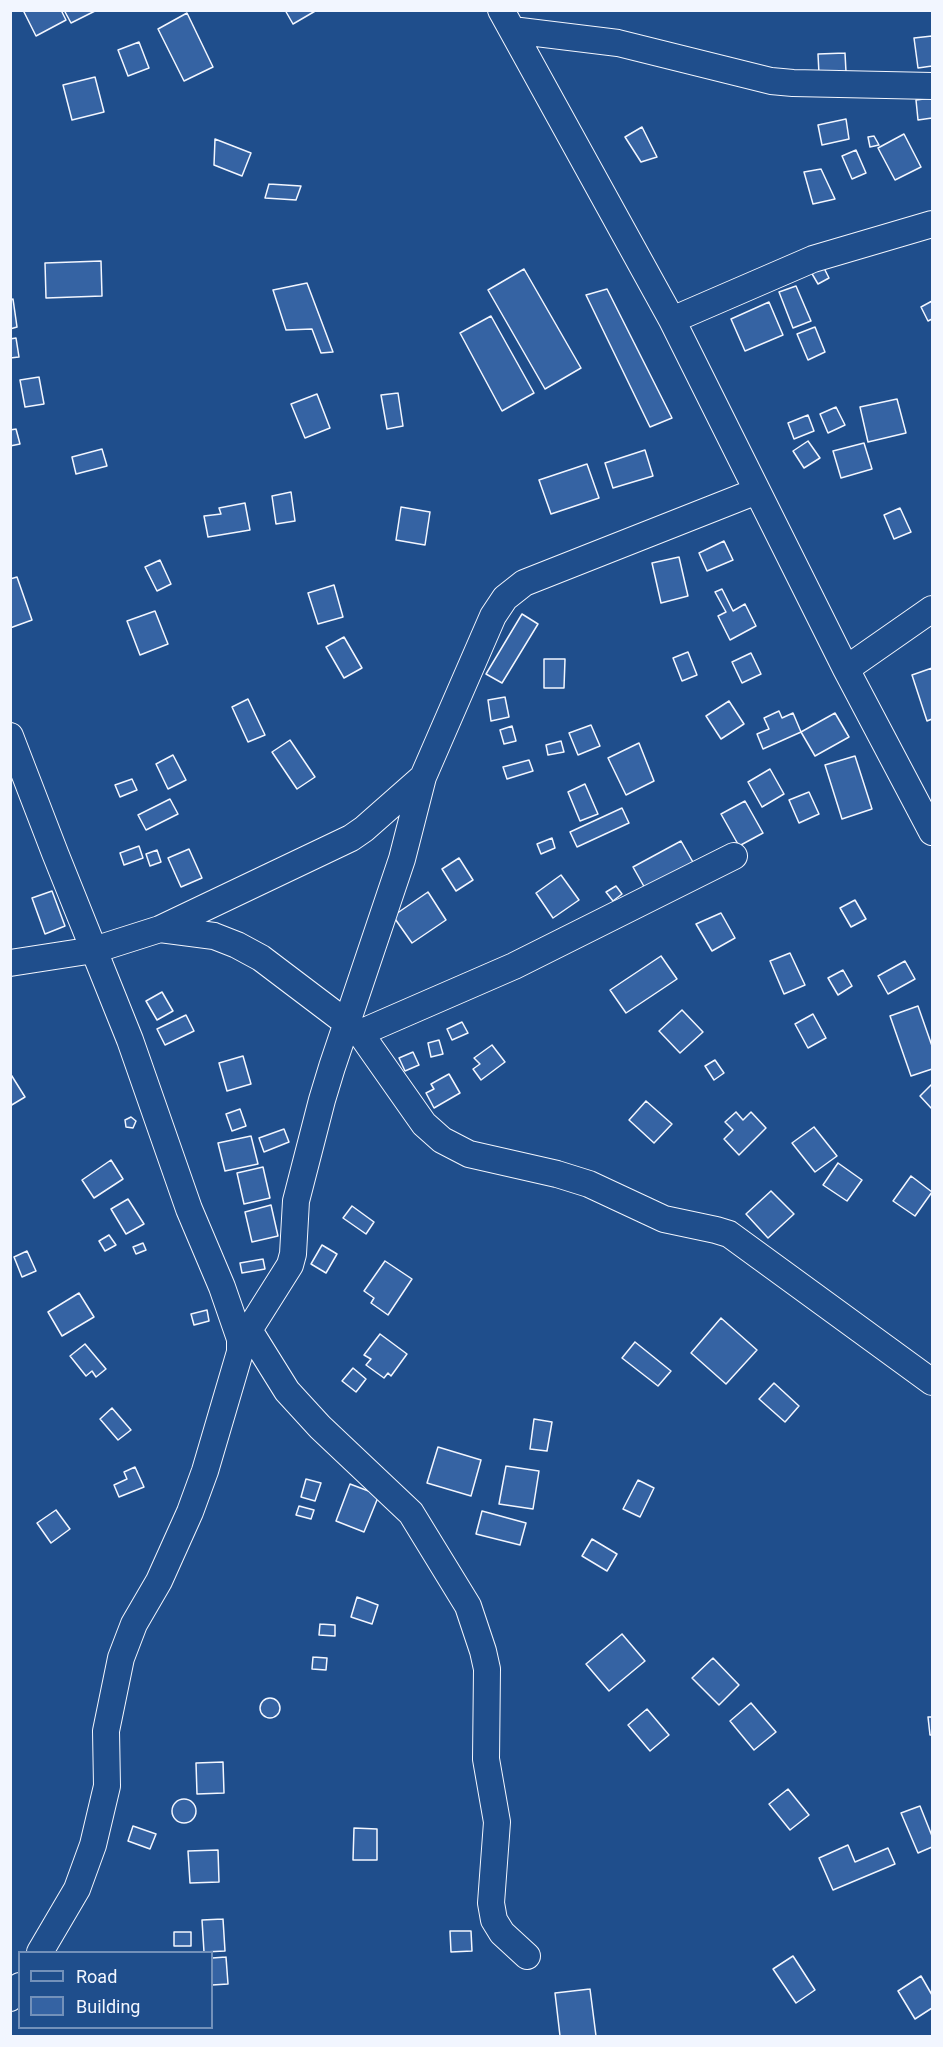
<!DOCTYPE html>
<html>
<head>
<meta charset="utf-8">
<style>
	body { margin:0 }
	#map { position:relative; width:943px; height:2047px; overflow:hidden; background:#1f4e8c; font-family:Roboto,sans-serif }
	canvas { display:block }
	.frame { position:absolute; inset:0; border:12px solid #f2f6ff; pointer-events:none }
	.legend { position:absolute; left:18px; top:1951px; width:195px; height:78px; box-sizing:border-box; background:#1f4e8c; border:2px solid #7391ba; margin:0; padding:8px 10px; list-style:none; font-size:18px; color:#f2f6ff }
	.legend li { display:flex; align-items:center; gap:12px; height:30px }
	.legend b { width:30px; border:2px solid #7391ba }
</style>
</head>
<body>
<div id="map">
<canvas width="943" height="2047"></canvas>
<div class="frame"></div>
<ul class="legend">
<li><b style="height:8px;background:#1f4e8c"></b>Road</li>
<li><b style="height:16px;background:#3563a3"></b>Building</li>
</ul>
</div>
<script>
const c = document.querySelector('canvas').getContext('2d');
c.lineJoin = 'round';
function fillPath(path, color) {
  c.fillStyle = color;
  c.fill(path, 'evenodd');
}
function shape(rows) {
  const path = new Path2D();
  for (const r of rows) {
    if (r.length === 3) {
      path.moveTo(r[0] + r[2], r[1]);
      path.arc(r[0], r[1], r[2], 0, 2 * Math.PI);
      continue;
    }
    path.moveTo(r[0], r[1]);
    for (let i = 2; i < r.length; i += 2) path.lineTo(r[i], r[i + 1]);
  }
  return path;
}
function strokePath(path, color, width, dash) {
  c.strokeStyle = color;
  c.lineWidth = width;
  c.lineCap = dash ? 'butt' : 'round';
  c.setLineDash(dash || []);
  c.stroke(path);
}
const building = shape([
	[23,10,61,10,66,20,36,36,23,10],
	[64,10,94,10,95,11,71,23,64,10],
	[285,10,317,10,293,24,285,10],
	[187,13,213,67,184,81,158,29,187,13],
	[932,36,932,66,918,68,914,38,932,36],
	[139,42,149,68,128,76,118,50,139,42],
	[845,53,846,72,819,74,818,54,845,53],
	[95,77,104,112,72,120,63,85,95,77],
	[932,98,932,118,918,120,916,100,932,98],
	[846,119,849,139,822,145,818,125,846,119],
	[642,127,657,157,641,162,625,137,642,127],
	[904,134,921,167,895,180,878,148,904,134],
	[874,136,879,145,870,147,868,137,874,136],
	[215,139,251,153,242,176,214,165,215,139],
	[856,150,866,173,852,179,842,156,856,150],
	[821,169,835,199,813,204,804,172,821,169],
	[269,184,301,186,296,200,265,198,269,184],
	[101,261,102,296,46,298,45,263,101,261],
	[823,266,829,278,818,284,811,272,823,266],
	[524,269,581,368,545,389,488,290,524,269],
	[307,283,333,352,321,353,312,329,286,330,273,290,307,283],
	[796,286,811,321,793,328,779,292,796,286],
	[607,289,672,418,650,427,586,295,607,289],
	[13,299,17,327,10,329,10,300,13,299],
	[932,301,932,319,928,321,921,307,932,301],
	[769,302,783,335,745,351,731,319,769,302],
	[491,316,534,393,502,411,460,333,491,316],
	[815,327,825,352,808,360,797,334,815,327],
	[16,338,19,357,10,358,10,339,16,338],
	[39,377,44,404,25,407,20,380,39,377],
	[398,393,403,426,387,429,381,395,398,393],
	[317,394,330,428,305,438,291,404,317,394],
	[897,399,906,433,868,442,860,407,897,399],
	[836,407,845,425,828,433,820,414,836,407],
	[808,415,814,431,794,439,788,423,808,415],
	[16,429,20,444,10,446,10,430,16,429],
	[808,441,820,458,804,468,793,451,808,441],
	[864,443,872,469,841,478,833,451,864,443],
	[102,449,107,466,76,474,72,457,102,449],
	[645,450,653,476,613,488,605,463,645,450],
	[587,464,599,498,551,514,539,480,587,464],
	[291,492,295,521,276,524,272,496,291,492],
	[245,503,250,530,208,537,204,516,221,514,219,508,245,503],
	[401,507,430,512,425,545,396,540,401,507],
	[900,508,911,532,894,539,884,515,900,508],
	[724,541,733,560,707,571,699,553,724,541],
	[679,557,688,596,661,603,652,563,679,557],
	[160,560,171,584,157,591,145,567,160,560],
	[17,577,32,620,10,628,10,579,17,577],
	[334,585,343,617,318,624,308,593,334,585],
	[722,589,733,611,745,604,756,626,730,640,718,616,726,612,715,592,722,589],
	[155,611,168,644,140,655,127,621,155,611],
	[522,614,538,624,502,683,486,674,522,614],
	[344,637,362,668,344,678,326,647,344,637],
	[688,652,697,675,682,681,673,658,688,652],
	[751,653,761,674,742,683,732,662,751,653],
	[544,659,565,659,564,688,544,688,544,659],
	[932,668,932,719,927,721,912,675,932,668],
	[505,697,509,717,491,721,488,700,505,697],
	[248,699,265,735,248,742,232,707,248,699],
	[729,701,744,724,721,739,706,716,729,701],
	[779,711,782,718,793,713,801,732,763,749,757,734,769,729,764,718,779,711],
	[835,713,849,737,815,756,801,732,835,713],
	[591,725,600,746,578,755,569,733,591,725],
	[512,726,516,741,504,744,500,730,512,726],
	[290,740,315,777,297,789,272,752,290,740],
	[561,741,564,752,548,755,546,745,561,741],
	[639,743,654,781,626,795,608,758,639,743],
	[173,755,186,780,168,789,156,764,173,755],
	[855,756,872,809,842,819,825,765,855,756],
	[529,760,533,771,507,779,503,767,529,760],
	[770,769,784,794,762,807,748,782,770,769],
	[132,779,137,790,120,797,115,785,132,779],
	[585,784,598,814,580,821,568,792,585,784],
	[809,792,819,814,799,823,789,800,809,792],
	[170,799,178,814,146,830,138,815,170,799],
	[745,801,763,833,739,846,721,814,745,801],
	[622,808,629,823,577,847,570,832,622,808],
	[552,838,555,848,541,854,537,844,552,838],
	[681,841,694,864,646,890,633,867,681,841],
	[139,846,143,858,124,865,120,853,139,846],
	[189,849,202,878,181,887,168,858,189,849],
	[157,850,161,862,150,866,146,854,157,850],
	[459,858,473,880,456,891,442,869,459,858],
	[561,875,579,900,553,918,536,893,561,875],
	[616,886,622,894,613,901,606,892,616,886],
	[52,891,65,926,45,934,32,898,52,891],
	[428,892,446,920,412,943,393,916,428,892],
	[855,900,866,919,851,927,840,908,855,900],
	[721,913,735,938,712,951,696,924,721,913],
	[790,953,805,985,784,994,770,961,790,953],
	[661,956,677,979,626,1013,610,990,661,956],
	[905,961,915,979,888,994,878,976,905,961],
	[843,970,852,986,838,995,828,978,843,970],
	[162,992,173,1011,157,1020,146,1001,162,992],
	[918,1006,932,1046,932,1069,911,1076,890,1016,918,1006],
	[682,1010,703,1032,680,1053,659,1031,682,1010],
	[813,1014,826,1038,808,1048,795,1024,813,1014],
	[186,1015,194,1031,165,1045,157,1029,186,1015],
	[462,1022,468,1033,452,1040,447,1029,462,1022],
	[439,1040,443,1054,431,1057,428,1043,439,1040],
	[492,1045,505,1062,481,1080,473,1069,480,1064,474,1058,492,1045],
	[413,1052,419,1065,405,1071,399,1058,413,1052],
	[243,1056,251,1084,227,1091,219,1063,243,1056],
	[715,1060,724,1073,714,1080,705,1066,715,1060],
	[10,1073,25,1097,10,1106,10,1073],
	[449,1074,460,1093,434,1108,426,1093,434,1089,431,1084,449,1074],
	[932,1084,932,1109,920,1096,932,1084],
	[646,1101,672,1124,654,1143,629,1120,646,1101],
	[240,1109,246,1126,232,1131,226,1114,240,1109],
	[736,1112,743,1120,751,1112,766,1128,739,1155,724,1139,733,1130,725,1122,736,1112],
	[131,1117,136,1121,133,1128,126,1127,125,1120,131,1117],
	[814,1127,837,1156,815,1172,792,1143,814,1127],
	[284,1129,289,1142,264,1152,259,1138,284,1129],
	[251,1136,258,1164,225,1171,218,1143,251,1136],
	[111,1160,123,1179,94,1198,82,1180,111,1160],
	[838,1163,862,1180,847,1201,823,1185,838,1163],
	[263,1167,270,1198,244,1204,237,1173,263,1167],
	[911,1176,932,1192,915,1216,893,1201,911,1176],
	[771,1191,794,1214,768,1238,746,1214,771,1191],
	[128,1199,144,1224,126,1234,111,1209,128,1199],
	[271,1205,278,1236,252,1242,245,1212,271,1205],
	[352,1206,374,1222,366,1234,343,1218,352,1206],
	[109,1235,116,1245,105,1251,99,1241,109,1235],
	[143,1243,146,1250,136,1254,133,1247,143,1243],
	[322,1245,337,1254,326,1273,311,1264,322,1245],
	[27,1251,36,1271,22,1277,14,1257,27,1251],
	[263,1259,265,1269,242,1273,240,1263,263,1259],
	[385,1261,412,1279,388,1315,371,1303,374,1298,364,1291,385,1261],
	[79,1293,94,1317,62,1336,48,1312,79,1293],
	[207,1310,209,1321,194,1325,191,1314,207,1310],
	[721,1318,757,1350,726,1384,691,1353,721,1318],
	[380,1334,407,1354,391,1376,388,1373,384,1378,366,1365,371,1359,364,1355,380,1334],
	[635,1342,671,1371,658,1386,622,1358,635,1342],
	[85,1344,106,1369,96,1377,92,1371,86,1376,70,1356,85,1344],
	[353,1368,366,1379,356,1392,342,1381,353,1368],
	[774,1383,799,1406,785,1422,759,1399,774,1383],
	[112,1408,131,1430,118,1440,100,1419,112,1408],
	[534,1419,552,1422,547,1451,530,1449,534,1419],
	[438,1447,481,1460,471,1496,427,1483,438,1447],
	[506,1466,539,1471,533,1509,499,1504,506,1466],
	[135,1467,144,1487,119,1497,114,1485,127,1479,124,1472,135,1467],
	[306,1479,321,1483,315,1501,301,1497,306,1479],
	[638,1480,654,1488,640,1517,623,1509,638,1480],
	[350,1484,379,1495,364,1532,336,1521,350,1484],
	[299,1506,314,1510,311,1519,296,1515,299,1506],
	[56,1510,70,1529,51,1543,37,1523,56,1510],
	[482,1511,526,1523,520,1545,476,1534,482,1511],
	[592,1539,617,1554,607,1571,582,1556,592,1539],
	[357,1597,378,1605,372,1624,351,1617,357,1597],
	[320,1624,335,1625,335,1636,319,1635,320,1624],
	[622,1634,645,1661,609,1691,586,1664,622,1634],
	[313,1657,327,1658,326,1670,312,1669,313,1657],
	[713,1658,739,1685,719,1705,692,1678,713,1658],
	[270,1708,10],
	[751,1703,776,1732,754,1750,730,1721,751,1703],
	[647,1709,669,1735,650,1751,628,1725,647,1709],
	[928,1717,932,1717,932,1735,930,1735,928,1717],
	[223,1762,224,1793,197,1794,196,1763,223,1762],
	[788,1789,809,1815,790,1830,769,1804,788,1789],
	[184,1811,12],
	[920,1806,932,1836,932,1847,918,1853,901,1813,920,1806],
	[133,1826,156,1834,150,1849,128,1841,133,1826],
	[354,1828,377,1829,377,1860,353,1860,354,1828],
	[848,1845,855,1862,888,1848,895,1864,833,1890,819,1858,848,1845],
	[218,1850,219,1882,190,1883,188,1851,218,1850],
	[223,1919,225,1951,204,1952,202,1920,223,1919],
	[450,1931,471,1931,472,1951,451,1952,450,1931],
	[174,1932,191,1932,191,1946,174,1946,174,1932],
	[793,1956,815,1990,796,2003,773,1969,793,1956],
	[226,1957,228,1984,212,1985,212,1958,226,1957],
	[921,1976,932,1995,932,2008,915,2019,898,1991,921,1976],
	[590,1989,596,2036,560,2036,555,1993,590,1989]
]);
fillPath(building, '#3563a3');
strokePath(building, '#f2f6ff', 1.5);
const minor = shape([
	[501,10,672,320,846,669,932,832],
	[512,30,618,43,771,81,793,83,932,86],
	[672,320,813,259,932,224],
	[846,669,932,609],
	[10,736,55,853,130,1040,189,1209,222,1287,240,1339,240,1352,205,1471,190,1512,159,1581,134,1624,121,1658,106,1731,107,1786,93,1845,77,1889,40,1952],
	[160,929,214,936,237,945,261,958,360,1033,424,1124,442,1140,469,1154,557,1174,589,1184,664,1219,716,1230,729,1234,932,1382],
	[10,963,94,950,160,929,351,838,364,829,423,777,493,616,505,598,524,583,757,491],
	[360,1033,514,966,734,856],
	[249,1330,287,1391,320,1427,411,1513,468,1606,483,1651,487,1669,486,1759,497,1822,491,1903,494,1920,502,1933,527,1956],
	[240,1339,249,1330,290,1265,293,1254,296,1201,322,1100,332,1067,402,859,423,777],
	[10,1998,20,1986]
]);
strokePath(minor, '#f2f6ff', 28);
strokePath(minor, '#1f4e8c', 26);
</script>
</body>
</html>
